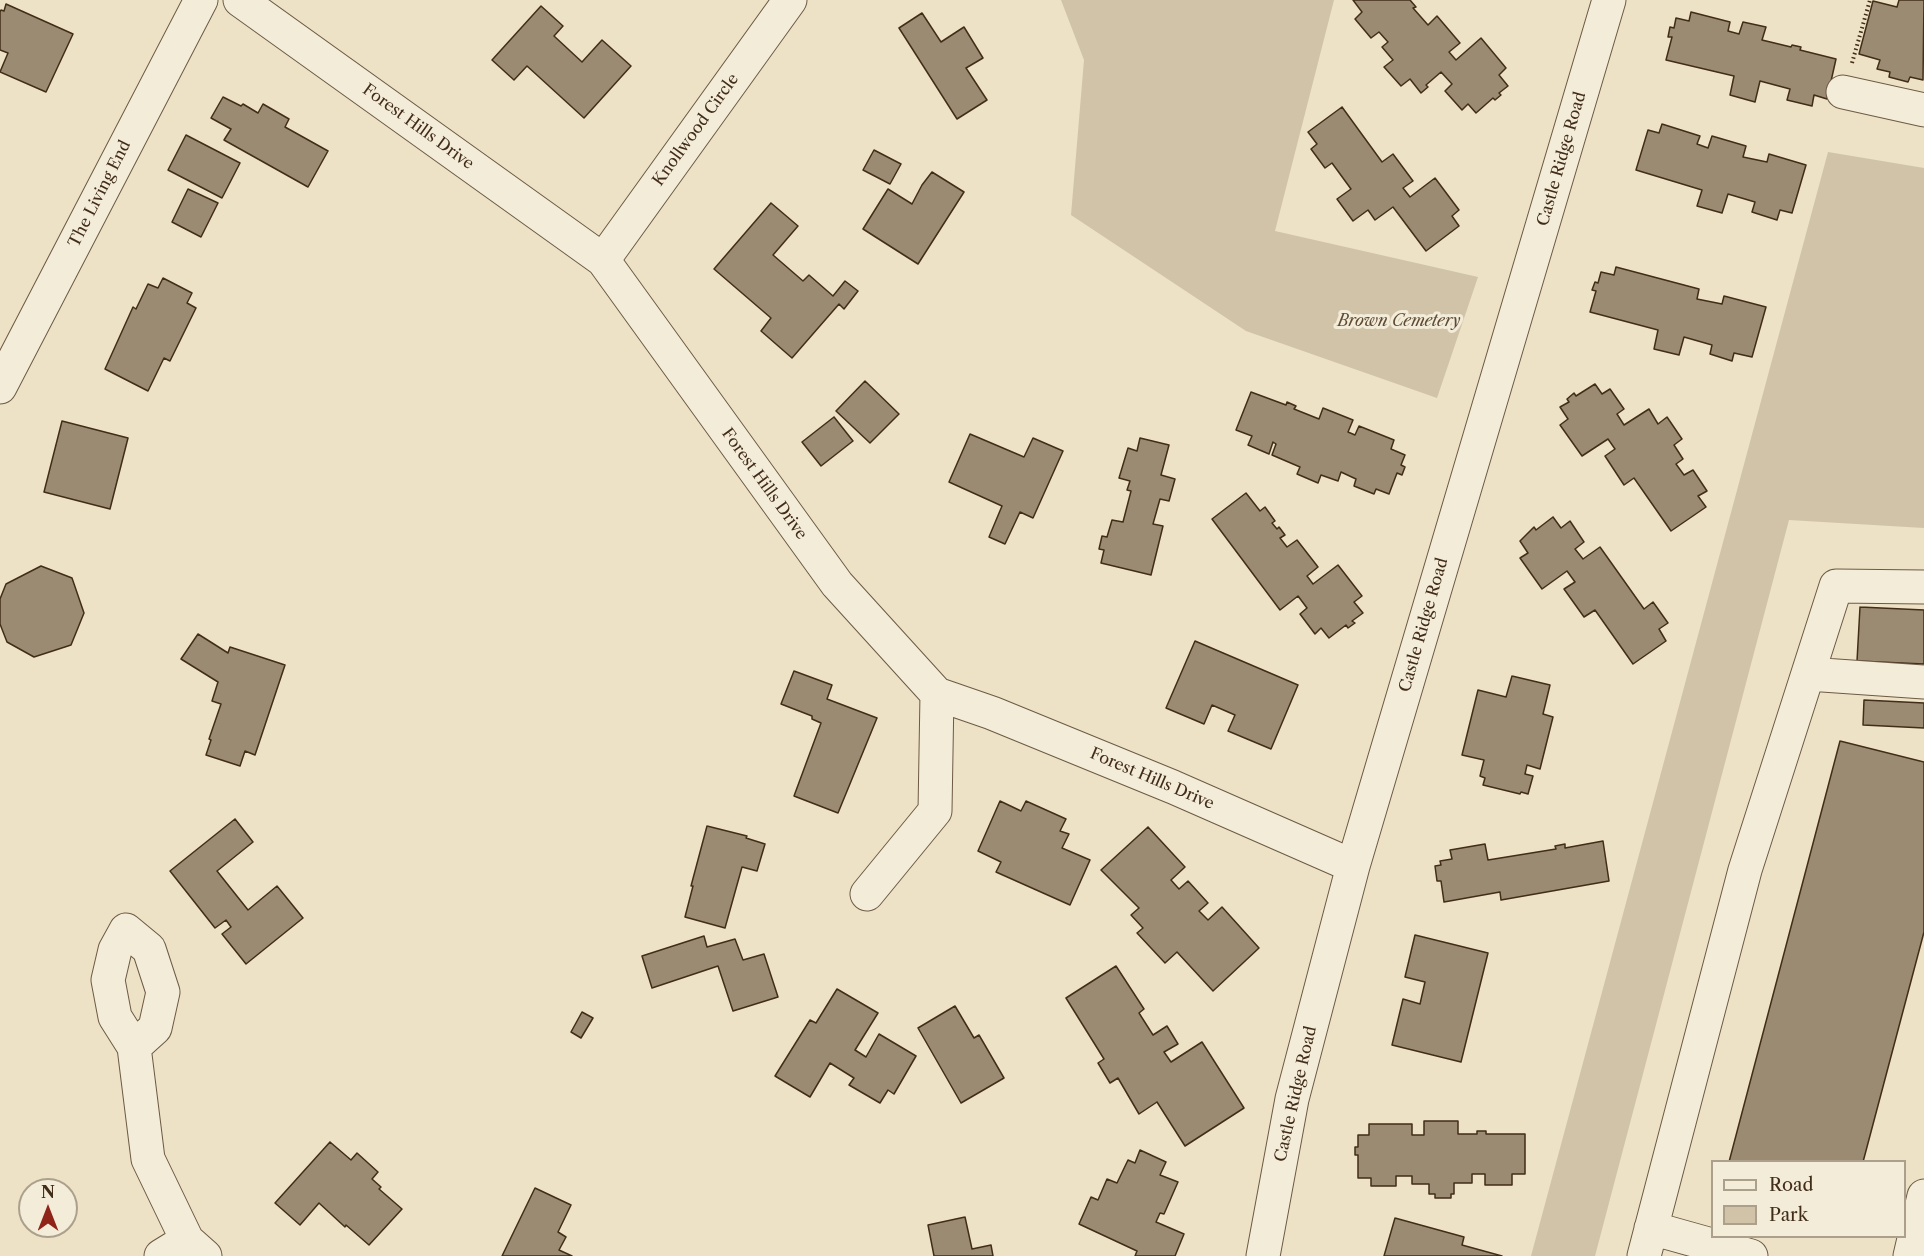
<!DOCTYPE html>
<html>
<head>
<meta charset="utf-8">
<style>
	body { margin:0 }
	#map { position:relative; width:1924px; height:1256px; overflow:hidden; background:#ede2c5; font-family:"Libre Caslon Text",serif }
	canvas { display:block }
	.legend { position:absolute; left:1711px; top:1160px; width:195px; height:78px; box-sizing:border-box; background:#f3ecd9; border:2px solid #aca08c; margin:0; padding:8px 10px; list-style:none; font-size:18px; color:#422d19 }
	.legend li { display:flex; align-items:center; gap:12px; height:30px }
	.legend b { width:30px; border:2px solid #aca08c }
	.north { position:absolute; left:18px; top:1178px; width:60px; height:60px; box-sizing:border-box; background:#f3ecd9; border:2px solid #aca08c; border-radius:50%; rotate:0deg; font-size:16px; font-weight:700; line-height:24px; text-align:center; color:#422d19 }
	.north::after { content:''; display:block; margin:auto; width:21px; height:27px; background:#8f2418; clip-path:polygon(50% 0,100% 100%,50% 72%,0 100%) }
</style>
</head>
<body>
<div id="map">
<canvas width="1924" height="1256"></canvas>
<ul class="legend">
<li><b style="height:8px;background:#f3ecd9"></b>Road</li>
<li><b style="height:16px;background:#d0c3a8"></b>Park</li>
</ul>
<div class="north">N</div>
</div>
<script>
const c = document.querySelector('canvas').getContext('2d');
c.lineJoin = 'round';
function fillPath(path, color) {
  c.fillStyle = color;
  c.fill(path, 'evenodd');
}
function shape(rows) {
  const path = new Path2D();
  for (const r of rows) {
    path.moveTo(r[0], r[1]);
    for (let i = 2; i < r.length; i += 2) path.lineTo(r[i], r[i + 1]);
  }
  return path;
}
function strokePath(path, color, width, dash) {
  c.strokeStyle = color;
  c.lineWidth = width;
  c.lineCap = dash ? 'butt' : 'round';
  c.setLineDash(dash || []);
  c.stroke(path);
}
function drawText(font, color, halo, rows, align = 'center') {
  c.font = font + ' "Libre Caslon Text",serif';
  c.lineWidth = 6;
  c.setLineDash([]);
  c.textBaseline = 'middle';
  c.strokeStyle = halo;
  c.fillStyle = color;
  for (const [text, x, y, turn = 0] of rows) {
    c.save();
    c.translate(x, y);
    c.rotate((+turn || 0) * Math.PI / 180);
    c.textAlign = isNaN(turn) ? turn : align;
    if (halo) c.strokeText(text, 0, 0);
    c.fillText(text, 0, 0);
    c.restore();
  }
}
fillPath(shape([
	[1061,0,1334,0,1275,231,1478,277,1437,398,1246,331,1071,215,1084,60],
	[1828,152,1924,168,1924,528,1789,520,1595,1256,1531,1256]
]), '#d0c3a8');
const building = shape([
	[1353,0,1410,0,1416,7,1413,8,1428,25,1437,16,1460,43,1449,52,1456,60,1481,38,1506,68,1499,75,1508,86,1499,93,1501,95,1495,100,1493,98,1476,113,1468,104,1462,110,1445,91,1452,84,1441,72,1426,85,1428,87,1421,93,1410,79,1401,86,1384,67,1393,60,1382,47,1388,42,1379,32,1371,38,1355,19,1362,12,1353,0],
	[1899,0,1924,0,1923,80,1910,77,1908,82,1889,77,1890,72,1877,69,1880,60,1859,54,1873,1,1897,7,1899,0],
	[6,4,73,34,46,92,0,72,8,53,0,50,0,12,1,10,4,11,6,4],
	[541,6,563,26,554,36,582,62,602,40,631,66,584,118,527,66,514,80,492,60,541,6],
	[1691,12,1730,22,1728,31,1739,34,1743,22,1766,27,1762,40,1791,47,1792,45,1801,47,1800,50,1836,59,1827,99,1814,95,1812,106,1787,100,1790,89,1760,81,1755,102,1730,95,1734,76,1666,60,1672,37,1668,37,1670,27,1674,28,1676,18,1689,21,1691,12],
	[922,13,941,42,964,27,983,58,966,68,987,100,957,119,899,28,922,13],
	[223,97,241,106,243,104,258,113,263,104,289,119,285,127,328,151,308,187,224,140,231,129,211,118,223,97],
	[1342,107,1382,162,1393,154,1413,181,1403,188,1410,197,1435,178,1459,210,1452,216,1459,226,1426,251,1393,207,1375,220,1368,210,1353,221,1337,199,1351,189,1332,163,1325,168,1311,149,1317,144,1308,132,1342,107],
	[1662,124,1700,136,1697,144,1708,148,1712,136,1746,146,1743,157,1767,162,1769,154,1806,165,1792,213,1780,210,1777,220,1752,212,1755,202,1728,194,1722,213,1697,206,1702,190,1636,170,1648,130,1659,133,1662,124],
	[186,135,240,163,222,198,168,170,186,135],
	[874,150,901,164,890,184,863,170,874,150],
	[932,172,964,192,918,264,863,229,888,189,912,204,922,185,932,172],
	[188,189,218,203,201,237,172,222,188,189],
	[771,203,798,226,773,255,803,281,809,275,833,296,845,281,858,291,844,309,839,304,792,358,761,331,771,318,714,269,771,203],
	[1616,267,1699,289,1697,299,1722,304,1724,296,1766,307,1752,357,1734,353,1732,361,1710,354,1712,345,1684,337,1679,355,1654,349,1658,330,1590,312,1596,291,1592,290,1595,282,1598,283,1601,272,1614,275,1616,267],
	[163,278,192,293,187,303,196,308,170,361,164,358,148,391,105,369,133,307,136,309,148,284,158,288,163,278],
	[865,381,899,414,870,443,836,411,865,381],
	[1595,384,1602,394,1610,389,1624,409,1617,414,1624,425,1649,409,1658,424,1667,417,1682,439,1674,445,1683,459,1676,464,1684,475,1693,470,1707,491,1698,496,1706,507,1671,531,1634,478,1624,485,1605,456,1615,449,1608,439,1582,456,1560,425,1568,419,1560,407,1569,402,1567,399,1574,393,1576,396,1595,384],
	[1251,392,1286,405,1287,402,1296,406,1294,409,1319,419,1323,408,1353,420,1348,432,1355,435,1359,426,1394,440,1391,449,1405,455,1401,465,1405,467,1402,475,1397,473,1389,494,1376,489,1374,494,1354,486,1356,479,1341,472,1338,481,1321,475,1318,483,1297,474,1300,467,1272,455,1276,444,1273,442,1269,454,1248,445,1252,436,1236,430,1251,392],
	[834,417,853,441,821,466,802,442,834,417],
	[62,421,128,438,110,509,44,492,62,421],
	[970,434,1024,457,1033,438,1063,451,1033,518,1020,512,1005,544,989,537,1002,506,949,482,970,434],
	[1140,438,1169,445,1161,475,1175,479,1169,501,1160,499,1153,524,1163,526,1151,575,1101,563,1104,550,1099,549,1102,536,1107,537,1112,520,1123,522,1131,491,1127,490,1130,481,1119,478,1128,448,1137,451,1140,438],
	[1246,493,1260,511,1265,507,1275,521,1272,523,1277,529,1279,527,1285,535,1280,538,1287,547,1297,540,1318,567,1307,576,1313,584,1338,565,1362,596,1354,602,1363,613,1352,621,1355,623,1348,628,1346,625,1329,638,1321,628,1315,634,1300,614,1307,608,1298,596,1280,610,1212,519,1246,493],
	[1553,517,1561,528,1570,521,1584,542,1575,549,1583,559,1600,547,1644,609,1653,602,1668,623,1659,629,1666,641,1633,664,1595,610,1584,617,1564,589,1575,582,1567,571,1542,589,1520,558,1528,553,1520,541,1534,527,1536,530,1553,517],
	[41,566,72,578,84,613,71,645,34,657,7,642,0,624,0,599,6,584,41,566],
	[1860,607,1924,610,1924,664,1857,661,1860,607],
	[198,634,228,653,230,647,285,665,255,755,245,751,240,766,206,755,211,740,209,739,221,704,212,701,218,682,181,659,198,634],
	[1195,641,1298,685,1271,749,1228,731,1235,715,1212,705,1204,724,1166,708,1195,641],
	[794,671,832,685,827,699,877,718,838,813,794,796,821,723,812,719,812,716,781,704,794,671],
	[1512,676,1550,685,1543,714,1553,717,1540,769,1527,765,1525,774,1533,776,1528,794,1521,792,1520,794,1483,785,1485,778,1480,776,1484,760,1462,755,1478,690,1506,697,1512,676],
	[1864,700,1924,703,1924,728,1863,725,1864,700],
	[1840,741,1924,762,1924,932,1863,1162,1729,1162,1840,741],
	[1000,801,1021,811,1026,801,1066,819,1060,831,1069,834,1062,848,1090,860,1070,905,996,872,1001,862,978,851,1000,801],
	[235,819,253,842,217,871,248,910,277,886,303,918,246,964,222,934,231,927,226,920,215,928,170,871,235,819],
	[707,826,747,836,746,838,765,844,757,871,742,867,725,928,685,917,693,886,691,886,707,826],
	[1148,827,1185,867,1171,880,1179,889,1188,881,1208,903,1199,911,1208,920,1222,907,1259,948,1213,991,1177,952,1165,963,1137,933,1143,928,1131,915,1139,908,1101,870,1148,827],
	[1603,841,1609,881,1501,900,1500,892,1444,902,1441,881,1437,881,1435,866,1441,865,1440,861,1452,859,1450,850,1485,844,1488,860,1556,849,1555,846,1565,844,1565,848,1603,841],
	[1415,935,1488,953,1461,1062,1392,1045,1403,999,1420,1004,1425,982,1405,977,1415,935],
	[704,936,707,947,735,939,743,960,764,954,778,997,733,1011,718,966,652,988,642,956,704,936],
	[1116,966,1144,1009,1139,1013,1153,1035,1167,1026,1178,1044,1164,1052,1171,1062,1202,1042,1244,1108,1185,1146,1157,1102,1139,1114,1118,1078,1110,1083,1098,1063,1104,1059,1066,998,1116,966],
	[837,989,878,1013,855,1050,866,1057,879,1034,916,1056,894,1094,888,1090,880,1103,849,1085,854,1078,830,1063,810,1097,775,1076,810,1020,816,1023,837,989],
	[955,1006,974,1038,979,1035,1004,1078,961,1103,918,1028,955,1006],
	[582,1012,593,1018,581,1038,571,1032,582,1012],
	[1424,1121,1458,1121,1458,1134,1477,1134,1477,1131,1486,1131,1486,1134,1525,1134,1525,1174,1512,1174,1512,1185,1485,1185,1485,1174,1472,1174,1472,1183,1454,1183,1454,1194,1451,1194,1451,1198,1435,1198,1435,1194,1429,1194,1429,1184,1412,1184,1412,1176,1396,1176,1396,1186,1371,1186,1371,1178,1358,1178,1358,1155,1355,1155,1355,1147,1358,1147,1358,1135,1369,1135,1369,1124,1412,1124,1412,1135,1424,1135,1424,1121],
	[330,1142,351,1160,357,1153,378,1172,372,1179,381,1187,379,1189,402,1209,369,1245,346,1225,345,1227,319,1203,300,1225,275,1203,330,1142],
	[1140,1150,1166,1162,1160,1175,1178,1182,1164,1214,1160,1213,1156,1222,1184,1234,1175,1256,1135,1256,1137,1251,1079,1224,1091,1197,1098,1200,1107,1179,1117,1183,1128,1160,1135,1163,1140,1150],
	[535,1188,571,1205,558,1232,566,1237,559,1250,572,1256,502,1256,535,1188],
	[965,1217,972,1249,991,1245,993,1256,934,1256,928,1225,965,1217],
	[1395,1218,1464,1237,1462,1245,1502,1256,1384,1256,1395,1218]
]);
fillPath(building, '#9b8b72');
strokePath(building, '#422d19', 1.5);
const minor = shape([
	[240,0,603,260,837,584,937,694,992,713,1173,787,1353,866],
	[1843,92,1924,110],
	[603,260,790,0],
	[0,387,201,0],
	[1808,674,1924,682],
	[867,894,935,811,937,694],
	[134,1047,155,1028,163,992,149,949,126,930,115,950,108,980,115,1017,134,1047,148,1159,187,1240,205,1256],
	[1651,1228,1751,1256],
	[161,1256,187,1240],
	[1263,1256,1292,1099,1353,866,1609,0],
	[1644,1256,1745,870,1836,586,1924,587],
	[1910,1256,1924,1196]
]);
strokePath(minor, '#6d5a44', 35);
strokePath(shape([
	[1852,63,1870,0]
]), '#422d19', 4, [1.5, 3]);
strokePath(minor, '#f3ecd9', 33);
drawText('16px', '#422d19', '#f3ecd9', [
	["Forest Hills Drive",418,127,36],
	["Knollwood Circle",696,130,-54],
	["Castle Ridge Road",1562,159,-74],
	["The Living End",100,194,-63],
	["Forest Hills Drive",764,484,54],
	["Castle Ridge Road",1424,625,-74],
	["Forest Hills Drive",1152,779,23],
	["Castle Ridge Road",1296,1094,-77]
]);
drawText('italic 16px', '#5e4b36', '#f3ecd9', [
	["Brown Cemetery",1399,321]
]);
</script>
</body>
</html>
